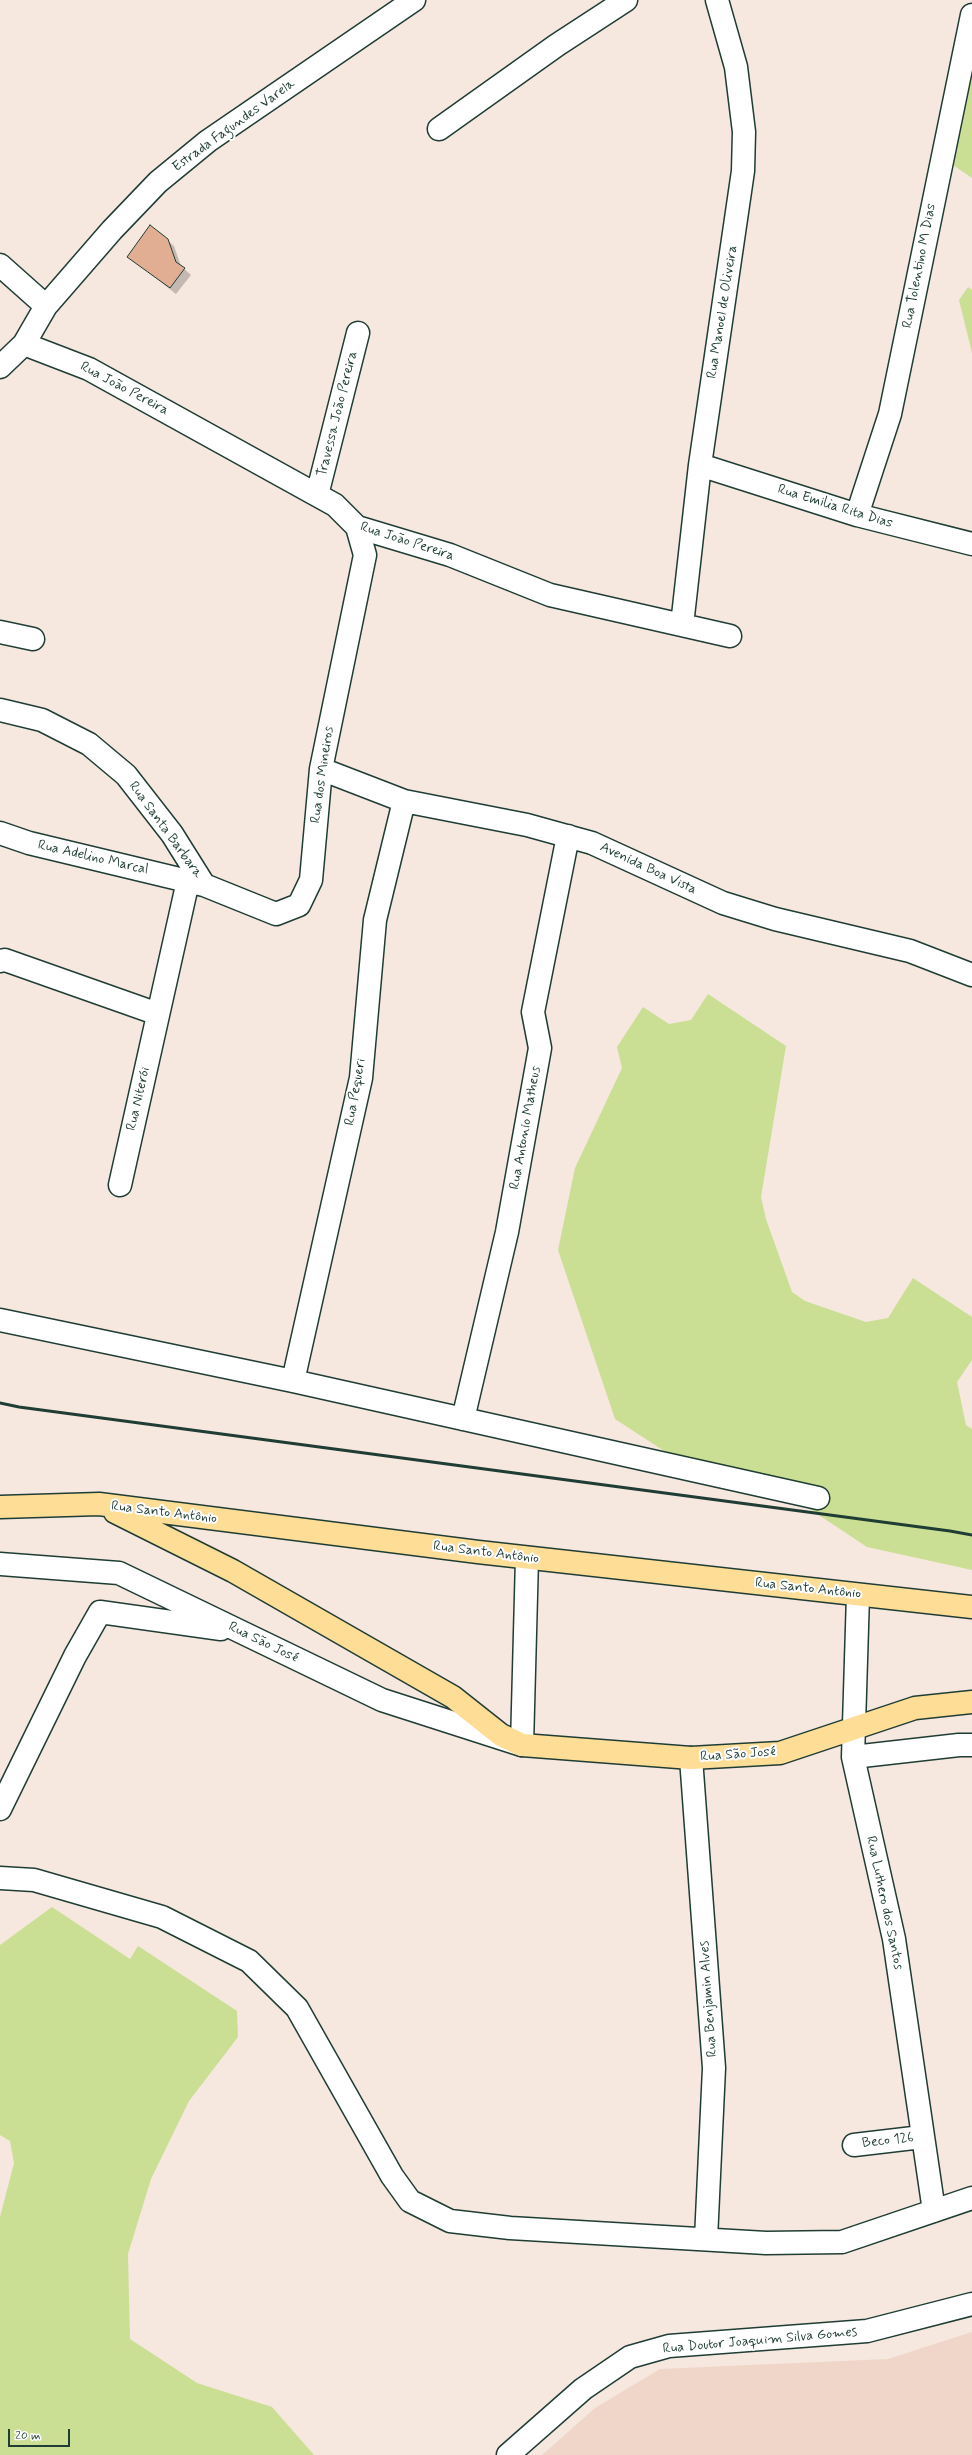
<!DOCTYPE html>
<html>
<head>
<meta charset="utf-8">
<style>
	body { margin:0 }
	#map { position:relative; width:972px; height:2455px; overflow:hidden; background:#f6e7df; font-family:Mynerve,sans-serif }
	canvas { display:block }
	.scale { position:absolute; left:8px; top:2429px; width:62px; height:18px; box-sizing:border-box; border:2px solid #1f3d34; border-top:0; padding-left:5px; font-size:12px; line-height:14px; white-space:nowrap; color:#1f3d34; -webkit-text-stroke:3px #fff; paint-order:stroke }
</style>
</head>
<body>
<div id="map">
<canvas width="972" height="2455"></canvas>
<div class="scale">20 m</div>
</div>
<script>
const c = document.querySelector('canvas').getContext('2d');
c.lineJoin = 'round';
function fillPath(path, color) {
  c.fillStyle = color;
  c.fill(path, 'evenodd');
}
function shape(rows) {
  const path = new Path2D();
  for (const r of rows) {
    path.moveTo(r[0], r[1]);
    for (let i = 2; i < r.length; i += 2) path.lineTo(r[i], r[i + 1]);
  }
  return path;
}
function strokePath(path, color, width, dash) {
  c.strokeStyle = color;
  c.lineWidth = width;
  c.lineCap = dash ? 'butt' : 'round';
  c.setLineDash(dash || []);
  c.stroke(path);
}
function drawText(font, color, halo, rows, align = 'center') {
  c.font = font + ' Mynerve,sans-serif';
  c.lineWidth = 4;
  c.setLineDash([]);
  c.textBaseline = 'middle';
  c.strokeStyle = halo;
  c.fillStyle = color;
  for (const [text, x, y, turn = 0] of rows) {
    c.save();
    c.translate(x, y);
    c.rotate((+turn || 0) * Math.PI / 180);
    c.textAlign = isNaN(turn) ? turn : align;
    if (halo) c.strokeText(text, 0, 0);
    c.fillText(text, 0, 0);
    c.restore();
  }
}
fillPath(shape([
	[972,2332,972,2455,542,2455,595,2408,660,2369,888,2359]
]), '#f0d6c8');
fillPath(shape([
	[972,57,972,178,941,157],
	[968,287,972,290,972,353,959,300],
	[708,994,786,1046,761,1197,766,1219,792,1292,805,1301,866,1322,888,1318,913,1278,972,1317,972,1360,957,1382,966,1425,972,1429,972,1570,867,1547,763,1478,681,1462,615,1419,558,1250,575,1168,622,1068,617,1047,643,1007,669,1024,691,1020],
	[52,1907,130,1959,138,1946,237,2011,238,2037,189,2101,151,2179,128,2254,130,2339,197,2383,272,2407,314,2455,0,2455,0,2217,14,2163,10,2141,0,2135,0,1945]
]), '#cbdf94');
fillPath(shape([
	[167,240,174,246,181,266,191,275,176,294,128,256]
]), '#0003');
const building = shape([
	[150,225,168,239,176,262,185,268,170,288,127,257,150,225]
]);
fillPath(building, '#e1ae94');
strokePath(building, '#1f3d34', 1);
const minor = shape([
	[439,129,557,45,626,0],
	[0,265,46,306],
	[24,344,89,369,335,505,357,527,450,555,550,595,730,636],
	[0,367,24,344,46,306,112,230,158,182,208,141,414,0],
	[700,465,857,515,972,544],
	[317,495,358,333],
	[857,515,890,414,972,15],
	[682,625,700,465,743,171,744,132,736,67,717,0],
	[0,632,33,639],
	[0,710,42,720,89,744,126,775,172,834,204,885],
	[321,769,404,801,527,825,592,843,723,903,775,919,910,951,972,975],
	[0,833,29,843,204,885,276,914,299,905,311,880,321,769,365,555,357,527],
	[0,961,5,960,158,1014],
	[120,1185,188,881],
	[0,1320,293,1381,818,1498],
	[293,1381,361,1078,375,920,404,801],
	[463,1419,507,1232,540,1048,533,1012,568,836],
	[0,1564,119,1573,382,1700,522,1745,527,1558],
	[858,1595,853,1757,894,1939,934,2211],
	[853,1757,959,1745,972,1745],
	[691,1758,714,2068,706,2239],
	[0,1809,75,1656,100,1612,221,1629],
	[0,1878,34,1880,162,1917,249,1961,297,2008,392,2176,410,2201,450,2221,510,2228,766,2243,842,2242,972,2198],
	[854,2145,922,2137],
	[508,2455,583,2389,630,2357,669,2346,867,2331,972,2304]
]);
const major = shape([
	[0,1507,99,1504,478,1552,972,1607],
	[115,1512,233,1571,453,1697,501,1735,522,1745,691,1758,780,1753,915,1708,972,1702]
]);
strokePath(minor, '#1f3d34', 25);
strokePath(major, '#1f3d34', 25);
strokePath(minor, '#fff', 22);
strokePath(major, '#fedd96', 22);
strokePath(shape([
	[0,1403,19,1407,950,1531,972,1535]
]), '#1f3d34', 3);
drawText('14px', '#1f3d34', '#fff', [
	["Estrada Fagundes Varela",234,126,-36],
	["Rua Tolentino M Dias",920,266,-79],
	["Rua Manoel de Oliveira",723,312,-81],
	["Rua João Pereira",124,389,28],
	["Travessa João Pereira",338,414,-76],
	["Rua Emilia Rita Dias",835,507,17],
	["Rua João Pereira",407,542,18],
	["Rua dos Mineiros",323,775,-82],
	["Rua Santa Barbara",165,830,54],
	["Rua Adelino Marcal",93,858,13],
	["Avenida Boa Vista",648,869,25],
	["Rua Pequeri",356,1092,-80],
	["Rua Niterói",139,1099,-77],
	["Rua Antonio Matheus",526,1128,-80],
	["Rua Santo Antônio",164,1513,7],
	["Rua Santo Antônio",486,1553,7],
	["Rua Santo Antônio",808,1589,6],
	["Rua São José",263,1643,26],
	["Rua São José",738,1755,-4],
	["Rua Luthero dos Santos",884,1903,78],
	["Rua Benjamin Alves",709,1999,-94],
	["Beco 126",888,2141,-7],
	["Rua Doutor Joaquim Silva Gomes",760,2341,-5]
]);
</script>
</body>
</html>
